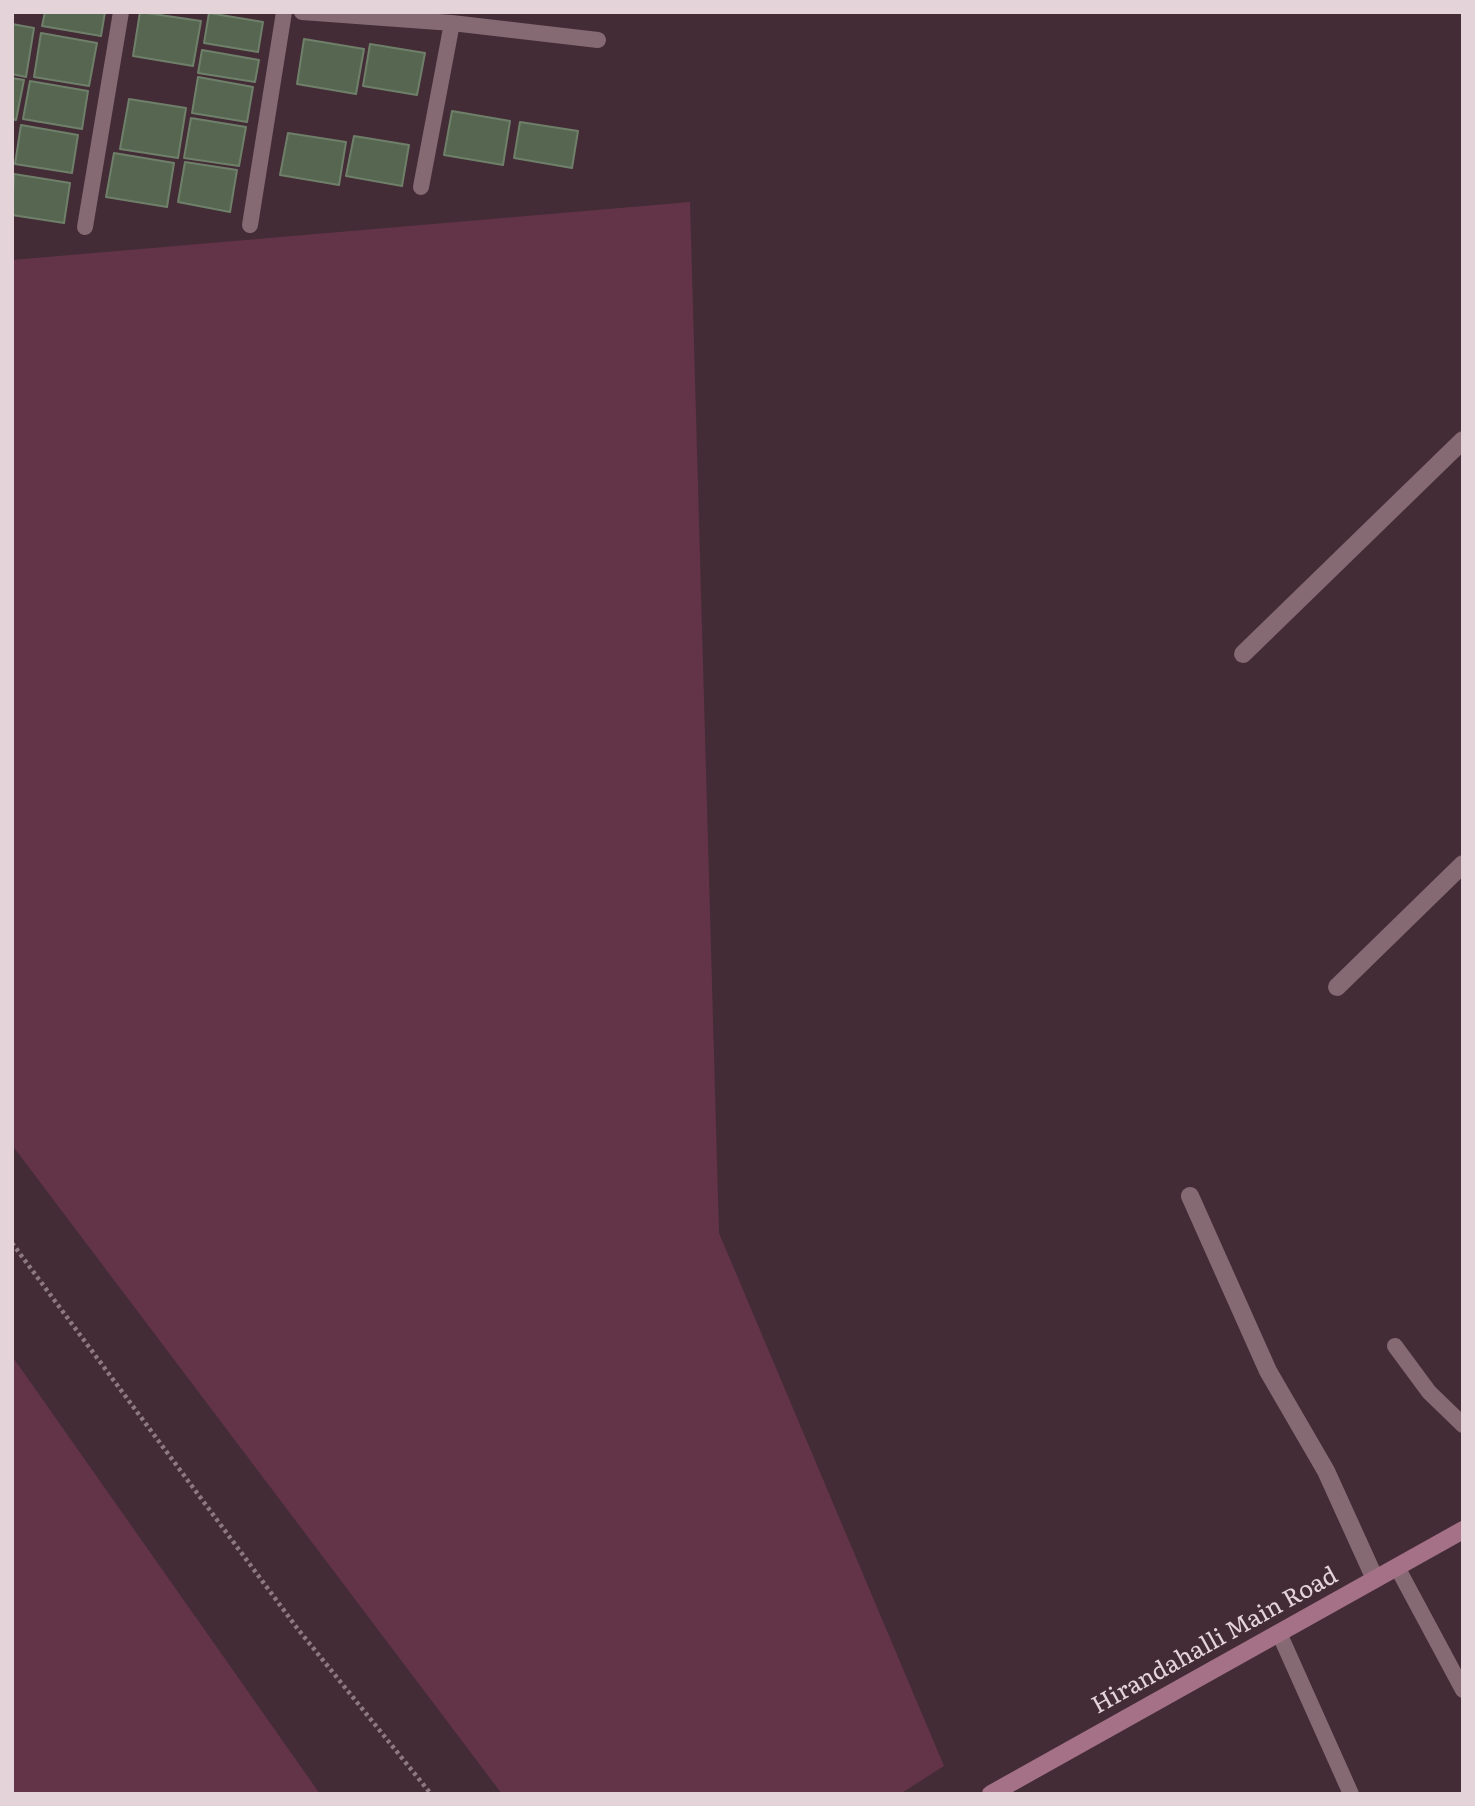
<!DOCTYPE html>
<html>
<head>
<meta charset="utf-8">
<style>
	body { margin:0 }
	#map { position:relative; width:1475px; height:1806px; overflow:hidden; background:#432c35; font-family:Literata,serif }
	canvas { display:block }
	.frame { position:absolute; inset:0; border:14px solid #e4d4da; pointer-events:none }
</style>
</head>
<body>
<div id="map">
<canvas width="1475" height="1806"></canvas>
<div class="frame"></div>
</div>
<script>
const c = document.querySelector('canvas').getContext('2d');
c.lineJoin = 'round';
function fillPath(path, color) {
  c.fillStyle = color;
  c.fill(path, 'evenodd');
}
function shape(rows) {
  const path = new Path2D();
  for (const r of rows) {
    path.moveTo(r[0], r[1]);
    for (let i = 2; i < r.length; i += 2) path.lineTo(r[i], r[i + 1]);
  }
  return path;
}
function strokePath(path, color, width, dash) {
  c.strokeStyle = color;
  c.lineWidth = width;
  c.lineCap = dash ? 'butt' : 'round';
  c.setLineDash(dash || []);
  c.stroke(path);
}
function drawText(font, color, halo, rows, align = 'center') {
  c.font = font + ' Literata,serif';
  c.lineWidth = 6;
  c.setLineDash([]);
  c.textBaseline = 'middle';
  c.strokeStyle = halo;
  c.fillStyle = color;
  for (const [text, x, y, turn = 0] of rows) {
    c.save();
    c.translate(x, y);
    c.rotate((+turn || 0) * Math.PI / 180);
    c.textAlign = isNaN(turn) ? turn : align;
    if (halo) c.strokeText(text, 0, 0);
    c.fillText(text, 0, 0);
    c.restore();
  }
}
fillPath(shape([
	[690,202,719,1233,944,1766,900,1794,502,1794,12,1145,12,260],
	[12,1356,320,1794,12,1794]
]), '#633448');
const building = shape([
	[45,12,105,12,101,36,42,26,45,12],
	[140,12,201,21,193,66,133,56,140,12],
	[209,13,263,22,258,52,204,43,209,13],
	[12,24,34,28,26,77,12,74,12,24],
	[41,33,97,43,89,86,34,77,41,33],
	[304,39,364,49,356,94,297,84,304,39],
	[370,44,425,53,417,95,363,86,370,44],
	[202,50,259,60,255,82,198,73,202,50],
	[198,77,253,87,247,122,192,113,198,77],
	[12,78,24,80,16,120,12,119,12,78],
	[30,81,88,91,82,129,23,119,30,81],
	[129,99,186,108,178,158,120,149,129,99],
	[452,111,510,121,503,165,444,155,452,111],
	[191,118,246,127,239,166,184,158,191,118],
	[520,122,578,131,572,168,514,158,520,122],
	[21,125,78,135,72,173,15,164,21,125],
	[288,133,346,142,339,185,280,175,288,133],
	[354,136,409,145,402,186,346,176,354,136],
	[114,153,174,163,167,207,106,197,114,153],
	[185,162,237,170,230,212,178,202,185,162],
	[14,174,70,183,64,223,12,215,14,174]
]);
fillPath(building, '#566651');
strokePath(building, '#6f806a', 2);
strokePath(shape([
	[12,1243,297,1628,431,1794]
]), '#8d7980', 4.5, [3.5, 3.5]);
strokePath(shape([
	[302,12,452,23,598,40],
	[421,187,452,23],
	[250,225,284,12],
	[85,227,121,12],
	[1395,1346,1429,1392,1463,1425],
	[1397,1567,1463,1690],
	[1279,1633,1351,1794]
]), '#856973', 16);
strokePath(shape([
	[1243,654,1463,440],
	[1337,987,1463,864],
	[1190,1196,1268,1371,1326,1471,1375,1579]
]), '#856973', 18);
strokePath(shape([
	[991,1794,1463,1530]
]), '#a57186', 18);
drawText('24px', '#e4d4da', '#432c35', [
	["Hirandahalli Main Road",1215,1641,-29]
]);
</script>
</body>
</html>
